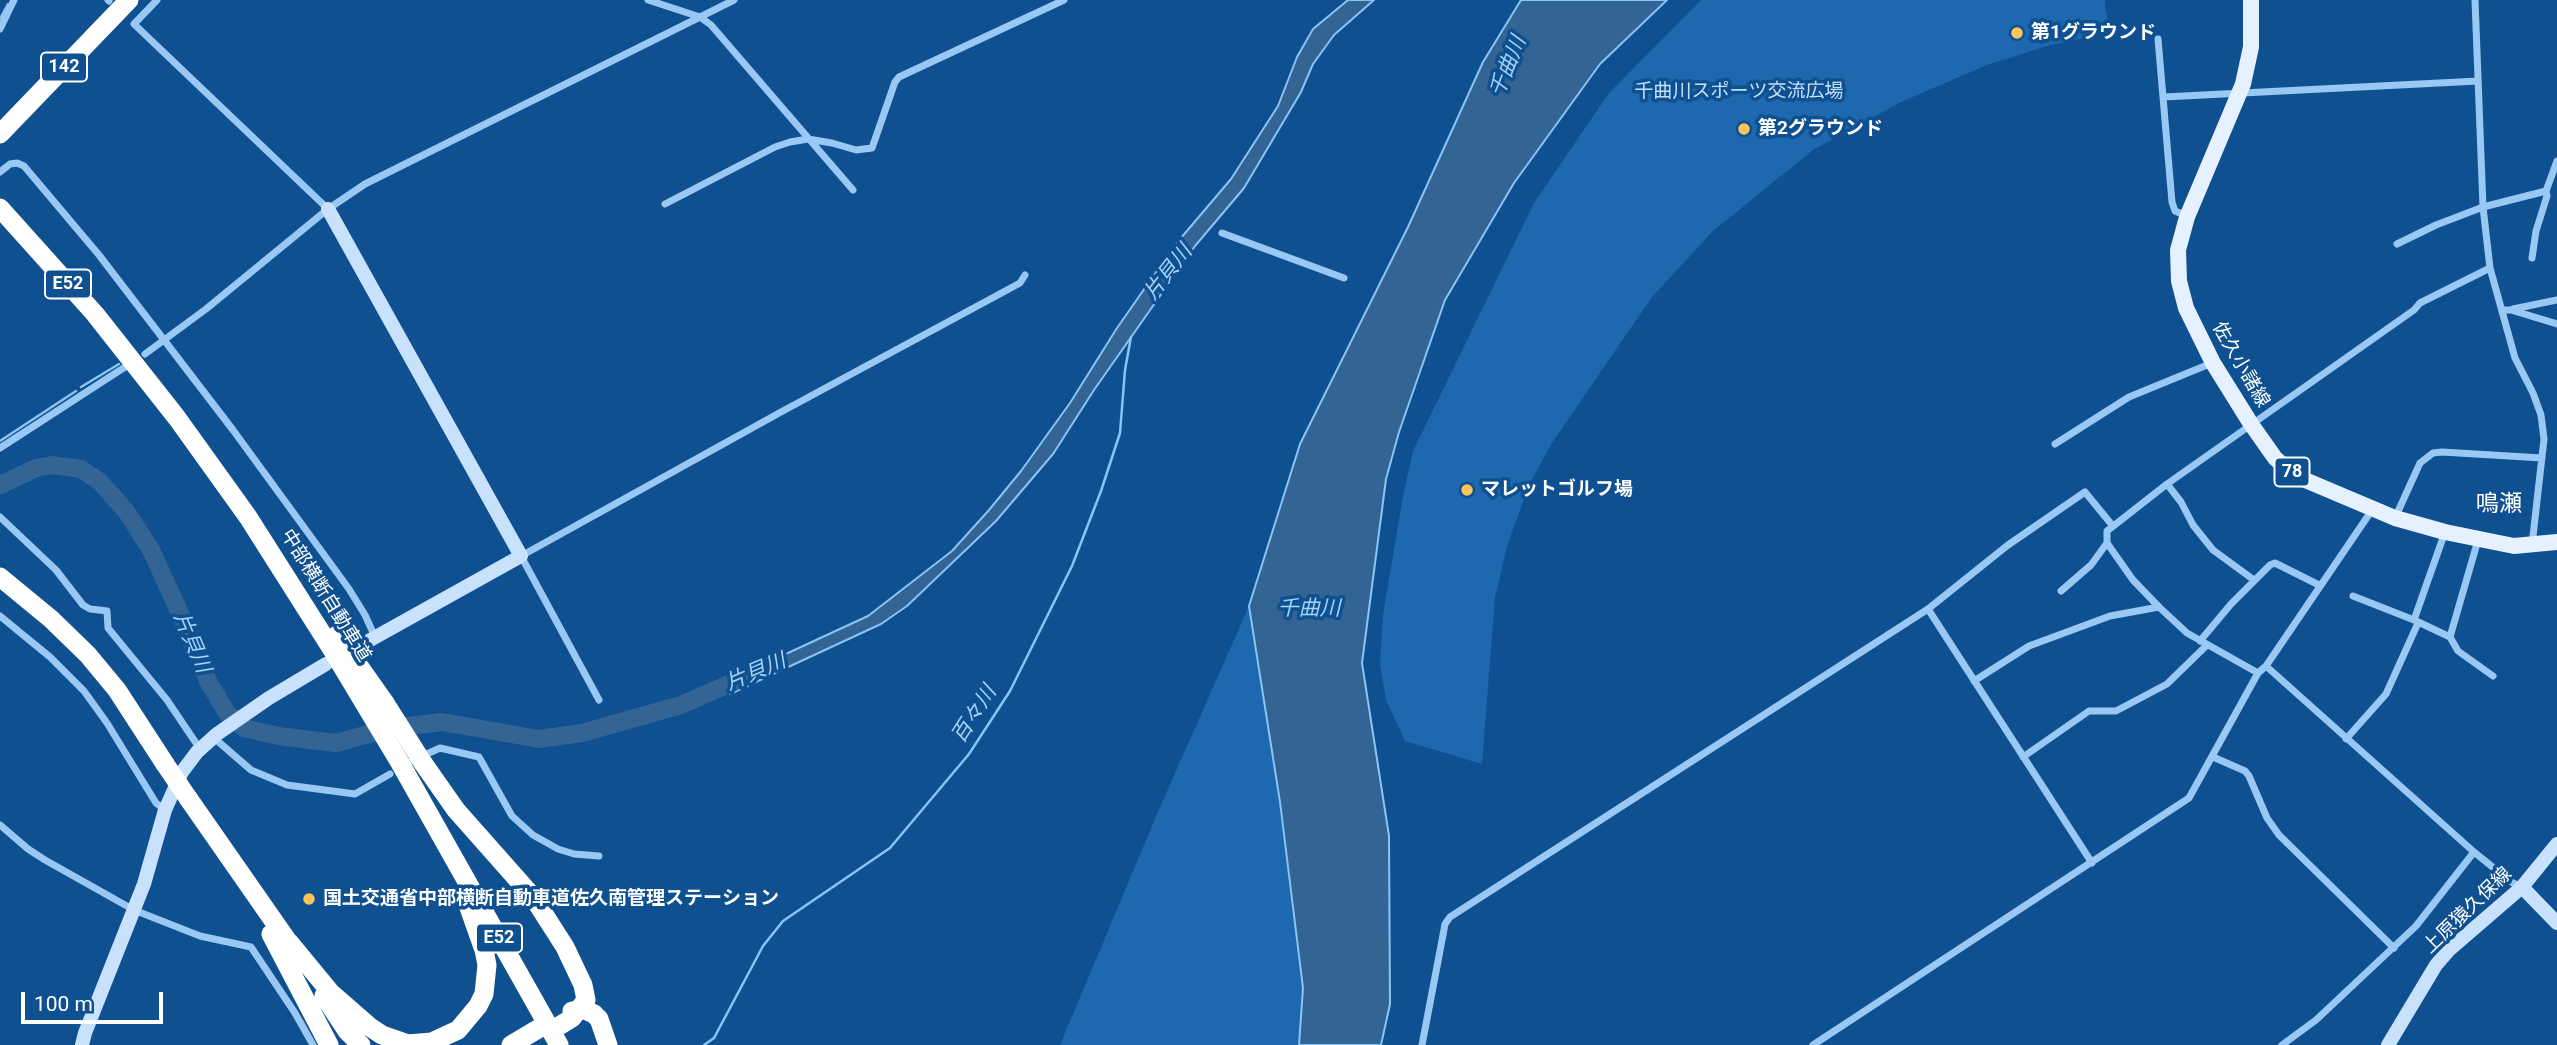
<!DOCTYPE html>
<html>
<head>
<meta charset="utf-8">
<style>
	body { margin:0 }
	#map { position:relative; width:2557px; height:1045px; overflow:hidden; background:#0f5090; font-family:Roboto,sans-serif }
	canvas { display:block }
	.scale { position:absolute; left:21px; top:992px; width:142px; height:32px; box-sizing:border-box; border:4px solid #fff; border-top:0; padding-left:9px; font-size:21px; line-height:24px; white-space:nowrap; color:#fff; -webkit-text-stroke:5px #0f5090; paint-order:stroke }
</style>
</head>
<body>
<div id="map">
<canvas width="2557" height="1045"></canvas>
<div class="scale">100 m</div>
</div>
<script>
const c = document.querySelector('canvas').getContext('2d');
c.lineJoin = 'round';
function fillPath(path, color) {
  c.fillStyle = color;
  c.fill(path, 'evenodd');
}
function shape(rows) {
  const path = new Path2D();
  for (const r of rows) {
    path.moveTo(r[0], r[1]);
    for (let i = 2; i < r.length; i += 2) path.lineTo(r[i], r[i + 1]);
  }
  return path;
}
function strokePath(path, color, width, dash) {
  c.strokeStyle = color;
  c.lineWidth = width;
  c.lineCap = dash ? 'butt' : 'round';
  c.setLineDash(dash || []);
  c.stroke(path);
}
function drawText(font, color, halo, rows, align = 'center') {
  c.font = font + ' Roboto,"Noto Sans JP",sans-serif';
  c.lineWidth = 7;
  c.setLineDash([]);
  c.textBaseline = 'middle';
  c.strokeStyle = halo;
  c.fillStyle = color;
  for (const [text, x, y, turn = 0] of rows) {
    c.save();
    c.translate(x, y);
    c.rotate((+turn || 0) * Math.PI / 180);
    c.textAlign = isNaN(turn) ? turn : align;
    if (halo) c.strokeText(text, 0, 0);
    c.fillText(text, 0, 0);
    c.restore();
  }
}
fillPath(shape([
	[1701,0,2105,0,2105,7,2111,32,2047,46,1987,65,1901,102,1813,150,1713,231,1652,297,1552,443,1530,483,1508,543,1495,597,1482,764,1405,741,1386,700,1380,663,1383,615,1403,496,1413,451,1534,203,1609,93],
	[1249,606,1280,802,1303,988,1299,1045,1060,1045,1157,814]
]), '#1d68ae');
const water = shape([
	[1348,0,1374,0,1334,35,1313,64,1301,92,1244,188,1195,246,1094,390,1053,454,996,521,907,606,881,624,730,694,723,683,868,616,952,551,989,510,1021,471,1070,403,1117,328,1175,245,1231,179,1278,106,1297,57,1313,29,1348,0],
	[1521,0,1667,0,1600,64,1514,183,1445,300,1399,432,1386,479,1362,663,1389,836,1390,1004,1381,1045,1299,1045,1303,988,1280,802,1249,606,1300,444,1408,227,1483,62,1521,0]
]);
fillPath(water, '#346493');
strokePath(water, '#89c4f7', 2);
strokePath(shape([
	[0,19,8,4],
	[81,387,119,364],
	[0,441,76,391],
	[704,1045,714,1038,763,946,783,921,890,848,969,754,1010,691,1072,566,1101,491,1120,433,1125,370,1131,337]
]), '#89c4f7', 2.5);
strokePath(shape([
	[0,485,36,468,52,465,81,469,99,481,126,511,151,550,180,613,208,681,227,713,244,728,278,736,336,743,391,728,442,722,539,739,582,733,681,705,745,677]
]), '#346493', 18);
strokePath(shape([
	[108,0,109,1],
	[157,0,134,24,328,209],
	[648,0,700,17,711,25,853,190],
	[2475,0,2483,207,2490,268,2515,358,2533,393,2541,415,2544,439,2532,545],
	[0,29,14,0],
	[2158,39,2172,202,2175,211,2187,216],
	[2164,97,2478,81],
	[0,172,10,164,17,163,24,166,99,255,233,430,349,589,365,615,375,637],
	[665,204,775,147,790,142,808,139,832,143,856,150,872,148,895,82,899,77,1064,0],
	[1222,233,1344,278],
	[2397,244,2436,225,2483,207,2546,191,2557,161],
	[2532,258,2536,231,2547,196,2546,191],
	[2513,309,2557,300],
	[2502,310,2511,310,2557,324],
	[145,354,206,309,328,209,365,184,734,0],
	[2055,444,2129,397,2212,363],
	[0,448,125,367],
	[2167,484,2181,502,2193,525,2213,550,2254,580],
	[0,517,56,570,83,605,90,609,107,611,108,628,167,700,200,749],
	[2395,518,2420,463,2433,453,2442,452,2542,458],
	[2445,532,2414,620,2450,637,2478,540],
	[2061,591,2091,565,2107,543],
	[2353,596,2414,620],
	[1928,609,2092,863],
	[0,616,50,657,84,691,107,723,156,803,165,810],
	[2450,637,2458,651,2493,676],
	[2200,641,2231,604,2270,565,2275,563,2319,585],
	[2266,666,2474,852,2511,882,2522,887],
	[2258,673,2187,633,2159,607,2133,580,2107,543,2107,531,2167,484,2414,310,2420,303,2490,268],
	[1974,681,2029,646,2110,616,2159,607],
	[599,700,521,556,781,412,1020,283,1025,275],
	[213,737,251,770,287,785,355,794,390,774],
	[2346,739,2386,694,2418,623],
	[2023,757,2089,711,2116,711,2167,684,2207,645],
	[2213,757,2245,771,2249,776,2267,818,2279,835,2394,948],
	[407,763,440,748,479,757,512,816,533,835,558,849,574,854,599,856],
	[0,825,28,849,45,860,134,910,200,936,251,947,295,1013,313,1045],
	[1422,1045,1443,935,1445,924,1450,917,1928,609,2008,545,2085,492,2112,525],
	[1813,1045,2189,798,2258,673,2266,666,2372,510],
	[2282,1045,2316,1020,2416,926,2474,852]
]), '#98c8f3', 7);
strokePath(shape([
	[328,209,521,556,363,644],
	[2522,887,2557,923],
	[82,1045,85,1033,144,884,165,810,182,772,197,752,217,734,269,698,326,664],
	[2388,1045,2436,965,2449,950,2522,887,2557,844]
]), '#c8e2fd', 14);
strokePath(shape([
	[2251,0,2251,47,2243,84,2187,217,2178,250,2179,281,2186,308,2213,363,2251,424,2275,458,2289,471,2305,480,2395,518,2445,532,2514,546,2557,542]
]), '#e5f1ff', 16);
strokePath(shape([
	[0,134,129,0],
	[0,208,95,314,177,418,248,517,333,651,399,761,559,1045],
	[0,577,51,619,88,655,117,690,165,764],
	[337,635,385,703],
	[423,763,456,810,533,897,565,947,583,985,586,1000,572,1018,559,1026],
	[188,798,296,953],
	[271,934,329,1045],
	[289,942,331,993,370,1027,382,1035,408,1044,432,1042,458,1030,478,1006,484,994,487,965,484,950,466,899],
	[324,996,347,1031,361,1045],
	[572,1011,583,1009,594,1014,599,1019,608,1045],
	[511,1045,538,1029]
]), '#fff', 19);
strokePath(shape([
	[385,703,423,763],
	[165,764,188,798]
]), '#fff', 19);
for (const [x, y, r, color] of [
	[2017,33,7,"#ffc45b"],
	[1744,129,7,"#ffc45b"],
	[1467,490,7,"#ffc45b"],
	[309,899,7,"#ffc45b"]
]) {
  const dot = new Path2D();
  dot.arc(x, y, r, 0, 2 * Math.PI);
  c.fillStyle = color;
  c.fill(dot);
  strokePath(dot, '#0f5090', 2.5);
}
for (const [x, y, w] of [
	[64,67,46],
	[68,284,46],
	[2292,472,35],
	[499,938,46]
]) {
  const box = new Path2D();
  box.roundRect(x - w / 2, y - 14.5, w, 29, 5);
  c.fillStyle = '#0f5090';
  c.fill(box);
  strokePath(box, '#fff', 2);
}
drawText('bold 18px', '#fff', null, [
	["142",64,67],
	["E52",68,284],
	["78",2292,472],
	["E52",499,938]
]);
drawText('bold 19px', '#fff', '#0f5090', [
	["第1グラウンド",2031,33],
	["第2グラウンド",1758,129],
	["マレットゴルフ場",1481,490],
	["国土交通省中部横断自動車道佐久南管理ステーション",323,899]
], 'left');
drawText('19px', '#c0e0fe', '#0f5090', [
	["千曲川スポーツ交流広場",1739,92]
]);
drawText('19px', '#fff', '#0f5090', [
	["佐久小諸線",2240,365,60],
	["中部横断自動車道",325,596,58],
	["上原猿久保線",2468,911,-44]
]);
drawText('italic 21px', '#a4d2fb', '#0f5090', [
	["千曲川",1509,67,-68],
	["片貝川",1169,273,-52],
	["千曲川",1309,610],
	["片貝川",191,643,67],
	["片貝川",756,673,-23],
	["百々川",975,715,-57]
]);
drawText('23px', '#fff', '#0f5090', [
	["鳴瀬",2499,505]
]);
</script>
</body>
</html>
